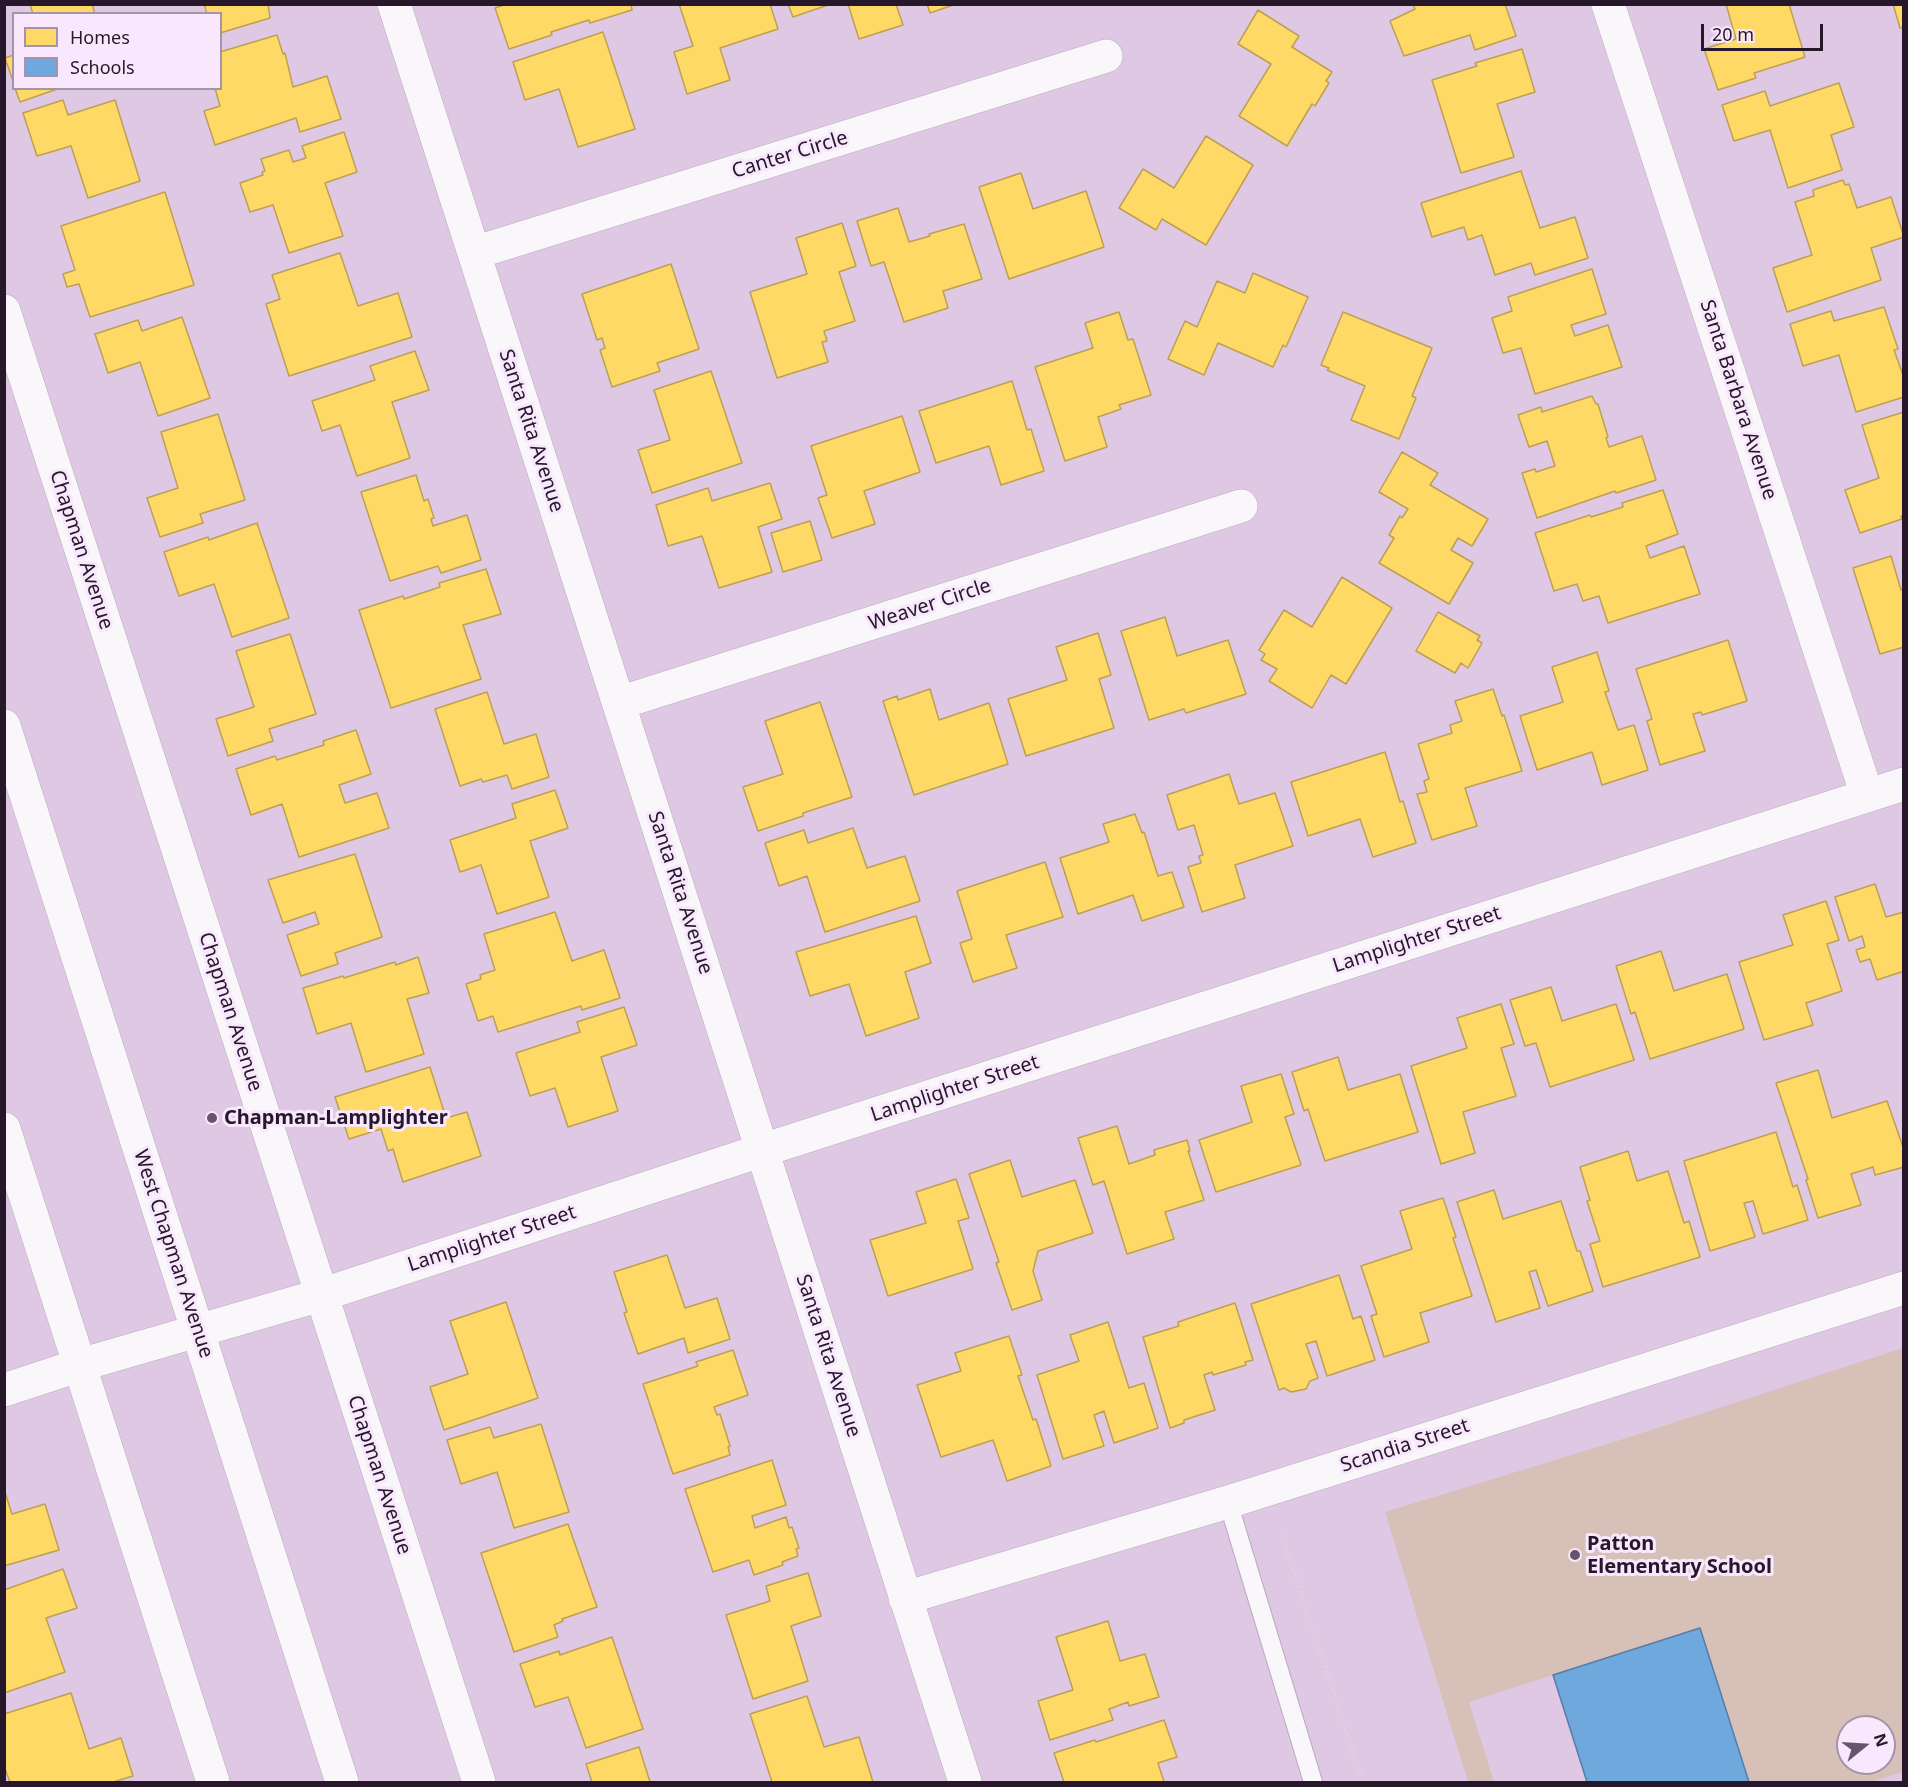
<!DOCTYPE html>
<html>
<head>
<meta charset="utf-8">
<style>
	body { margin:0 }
	#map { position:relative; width:1908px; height:1787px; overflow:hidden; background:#dfc8e4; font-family:"Noto Sans",sans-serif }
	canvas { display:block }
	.frame { position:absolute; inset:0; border:6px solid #26172a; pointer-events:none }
	.legend { position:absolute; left:12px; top:12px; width:210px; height:78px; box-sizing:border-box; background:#f9e8fd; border:2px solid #a594a9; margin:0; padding:8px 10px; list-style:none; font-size:18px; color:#26172a }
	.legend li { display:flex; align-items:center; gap:12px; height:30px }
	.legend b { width:30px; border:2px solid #a594a9 }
	.north { position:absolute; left:1836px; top:1715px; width:60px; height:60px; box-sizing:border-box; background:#f9e8fd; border:2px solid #a594a9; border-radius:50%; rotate:72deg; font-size:16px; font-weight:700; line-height:24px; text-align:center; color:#26172a }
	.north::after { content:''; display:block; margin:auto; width:21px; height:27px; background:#67556b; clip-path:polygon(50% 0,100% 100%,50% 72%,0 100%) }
	.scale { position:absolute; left:1701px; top:24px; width:122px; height:27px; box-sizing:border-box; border:3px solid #26172a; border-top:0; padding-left:8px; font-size:18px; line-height:21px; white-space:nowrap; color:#26172a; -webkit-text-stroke:4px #f9e8fd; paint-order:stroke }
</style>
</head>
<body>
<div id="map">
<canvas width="1908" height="1787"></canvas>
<div class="frame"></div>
<ul class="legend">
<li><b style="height:16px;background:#ffd966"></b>Homes</li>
<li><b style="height:16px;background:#6fa8dc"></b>Schools</li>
</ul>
<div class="north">N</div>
<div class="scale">20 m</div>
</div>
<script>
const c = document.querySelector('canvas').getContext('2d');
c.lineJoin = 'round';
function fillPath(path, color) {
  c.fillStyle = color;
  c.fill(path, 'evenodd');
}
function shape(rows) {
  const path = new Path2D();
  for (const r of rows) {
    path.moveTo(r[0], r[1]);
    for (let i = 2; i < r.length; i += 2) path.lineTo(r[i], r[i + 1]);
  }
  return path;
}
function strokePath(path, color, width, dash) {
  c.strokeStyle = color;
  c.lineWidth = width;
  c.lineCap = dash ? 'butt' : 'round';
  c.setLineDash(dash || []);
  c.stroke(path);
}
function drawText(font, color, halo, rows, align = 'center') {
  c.font = font + ' "Noto Sans",sans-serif';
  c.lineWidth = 6;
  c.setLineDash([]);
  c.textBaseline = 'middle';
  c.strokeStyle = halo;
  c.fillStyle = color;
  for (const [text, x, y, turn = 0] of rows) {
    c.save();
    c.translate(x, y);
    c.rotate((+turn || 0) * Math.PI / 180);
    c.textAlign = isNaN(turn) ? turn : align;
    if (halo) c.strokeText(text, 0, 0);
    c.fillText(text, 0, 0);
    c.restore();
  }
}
fillPath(shape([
	[1903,1348,1903,1772,1871,1782,1749,1782,1699,1628,1469,1702,1494,1782,1468,1782,1385,1512,1617,1441],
	[1848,1727,1884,1727,1884,1763,1848,1763]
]), '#d7c0b8');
const homes = shape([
	[30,4,92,4,95,14,33,14,30,4],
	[204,4,268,4,270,18,220,33,220,14,207,14,204,4],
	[507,4,631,4,632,10,590,23,589,20,551,32,552,35,509,49,495,8,507,4],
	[679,4,770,4,778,29,720,48,730,80,687,94,674,52,693,46,679,4],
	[788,4,831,4,793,17,788,4],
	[848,4,896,4,903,25,859,39,848,4],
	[927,4,956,4,930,13,927,4],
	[1413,4,1505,4,1516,36,1475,50,1470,35,1404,56,1390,21,1415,9,1413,4],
	[1726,4,1789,4,1805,57,1754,73,1756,78,1718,90,1704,49,1736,39,1726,4],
	[1893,4,1904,4,1904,27,1900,28,1893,4],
	[1258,10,1299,36,1292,47,1332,72,1326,81,1329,83,1315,106,1312,104,1287,146,1239,116,1271,64,1238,44,1258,10],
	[603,32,635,129,578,147,559,89,525,100,513,62,603,32],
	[277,35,283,54,285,53,293,87,327,76,341,119,300,132,296,118,215,145,204,111,220,106,215,88,220,88,220,52,277,35],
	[1522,49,1535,92,1497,104,1514,157,1461,173,1432,80,1477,66,1475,63,1522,49],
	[14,55,14,84,5,58,14,55],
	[1839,83,1854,127,1831,135,1842,170,1788,188,1770,130,1734,141,1722,105,1765,91,1770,106,1839,83],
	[15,88,60,88,20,102,15,88],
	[63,100,68,115,115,100,140,181,88,198,71,146,37,156,23,113,63,100],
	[344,132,357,172,325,183,343,236,289,253,273,205,250,212,240,183,263,175,262,172,265,171,261,159,289,150,293,162,306,158,302,146,344,132],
	[1206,136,1253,165,1206,245,1162,219,1156,230,1119,208,1143,169,1174,188,1206,136],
	[1521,171,1540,228,1575,217,1588,258,1535,275,1531,263,1495,275,1482,235,1468,240,1464,227,1432,237,1421,203,1521,171],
	[1021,173,1033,209,1086,191,1104,247,1009,279,979,187,1021,173],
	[1843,180,1845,185,1849,184,1857,208,1891,197,1904,237,1871,248,1881,280,1787,312,1773,268,1812,255,1795,202,1814,196,1813,190,1843,180],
	[165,192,194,285,90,317,79,284,67,287,63,274,75,270,61,226,165,192],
	[898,208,909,242,930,236,929,234,964,224,982,279,943,291,948,308,904,322,884,262,871,266,857,221,898,208],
	[842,223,856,266,839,272,855,321,824,331,827,341,822,342,828,362,777,378,750,292,807,274,796,238,842,223],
	[340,253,358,306,398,293,412,337,289,376,266,304,280,299,272,275,340,253],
	[671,264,699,349,657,363,660,371,612,387,600,350,605,348,602,338,597,340,582,294,671,264],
	[1592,269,1606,314,1571,325,1575,336,1608,325,1622,367,1535,394,1521,348,1503,353,1492,318,1512,311,1508,297,1592,269],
	[1253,273,1308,297,1286,347,1283,345,1273,367,1218,343,1204,375,1168,359,1185,321,1197,327,1217,281,1245,293,1253,273],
	[1884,307,1898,349,1894,350,1904,378,1904,397,1856,412,1839,355,1803,366,1790,324,1831,311,1834,321,1884,307],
	[1119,312,1128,340,1133,339,1151,395,1119,405,1121,409,1098,417,1107,447,1065,461,1035,367,1093,348,1085,323,1119,312],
	[1343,312,1432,348,1412,396,1416,398,1399,439,1351,420,1365,386,1327,370,1329,368,1321,365,1343,312],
	[182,317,210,398,158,416,140,362,108,373,95,334,138,320,142,331,182,317],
	[415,351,429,390,392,402,410,458,357,476,340,425,322,431,312,401,375,380,370,366,415,351],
	[711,371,742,463,652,493,638,450,670,440,654,390,711,371],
	[1012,381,1027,430,1031,429,1044,471,1001,485,989,446,936,463,919,411,1012,381],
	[1592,396,1596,404,1598,404,1608,437,1606,438,1609,447,1642,436,1656,480,1616,493,1615,491,1537,518,1522,473,1535,469,1536,472,1555,466,1547,441,1529,447,1518,415,1541,407,1542,412,1592,396],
	[1904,412,1904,516,1901,516,1902,519,1860,533,1845,490,1879,478,1862,425,1904,412],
	[218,414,245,500,200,514,203,523,160,537,147,498,178,488,161,432,218,414],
	[902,416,920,472,864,491,875,524,832,538,818,498,827,495,811,446,902,416],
	[1402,452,1438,473,1430,485,1488,519,1472,546,1458,538,1451,550,1473,563,1449,604,1379,563,1394,538,1389,535,1400,516,1402,518,1408,509,1379,492,1402,452],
	[416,475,424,501,428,499,434,518,431,519,433,526,467,515,481,560,441,573,438,566,390,581,361,492,416,475],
	[770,483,782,519,758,527,772,572,719,588,702,536,668,546,656,505,708,488,712,501,770,483],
	[1663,490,1678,534,1646,546,1650,558,1684,546,1700,594,1608,623,1599,596,1583,601,1577,584,1554,591,1535,533,1590,515,1591,517,1623,507,1622,503,1663,490],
	[810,521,822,560,783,572,771,533,810,521],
	[257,523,289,618,232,637,214,584,179,596,164,552,208,537,209,540,257,523],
	[1891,556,1901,590,1904,589,1904,647,1880,654,1853,568,1891,556],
	[486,569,501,614,463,625,481,679,391,708,359,610,403,596,404,599,440,587,439,583,486,569],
	[1342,577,1392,608,1346,684,1331,675,1312,708,1269,681,1277,669,1261,660,1265,654,1259,650,1284,610,1312,627,1342,577],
	[1438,612,1480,636,1477,640,1482,643,1468,668,1461,663,1455,673,1416,651,1438,612],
	[1165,617,1177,656,1228,640,1246,694,1186,713,1184,709,1149,720,1121,631,1165,617],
	[1098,633,1111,675,1099,679,1114,728,1026,756,1008,699,1067,680,1056,647,1098,633],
	[290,634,316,714,269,729,273,741,228,756,216,719,254,707,236,651,290,634],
	[1728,640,1747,701,1702,715,1701,712,1693,714,1705,751,1660,765,1647,721,1652,719,1636,669,1728,640],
	[1597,652,1609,691,1605,692,1618,730,1634,725,1648,770,1602,785,1592,752,1537,770,1520,716,1563,702,1552,667,1597,652],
	[930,689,939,720,989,703,1008,764,914,795,883,701,897,696,898,700,930,689],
	[1493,689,1502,716,1504,715,1522,771,1465,788,1477,826,1432,840,1417,794,1427,792,1424,781,1429,779,1418,744,1452,733,1450,725,1462,721,1455,701,1493,689],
	[487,692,504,744,536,734,549,777,512,789,507,775,483,782,481,779,460,786,435,709,487,692],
	[820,702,852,797,803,813,803,816,758,831,743,787,783,774,765,721,820,702],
	[356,730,371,774,339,785,345,803,377,793,389,828,299,857,282,804,251,815,236,769,275,756,277,760,324,745,323,741,356,730],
	[1385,752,1400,802,1403,801,1416,843,1373,857,1360,819,1308,836,1291,782,1385,752],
	[1229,774,1239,804,1275,793,1293,846,1235,865,1245,898,1202,912,1188,867,1201,863,1199,856,1203,855,1194,825,1178,830,1167,795,1229,774],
	[555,790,568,828,530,841,549,897,497,914,481,865,460,872,450,840,516,818,512,804,555,790],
	[1135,814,1142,833,1144,832,1158,876,1172,872,1184,907,1142,921,1133,895,1078,914,1060,858,1109,842,1103,824,1135,814],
	[853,828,867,868,905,856,920,901,825,932,807,876,779,886,765,843,804,830,808,843,853,828],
	[355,854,382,937,335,953,338,964,301,976,287,935,319,924,315,912,283,923,268,880,355,854],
	[1045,862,1063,917,1006,935,1017,968,973,982,960,943,972,939,957,891,1045,862],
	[1875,884,1886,917,1904,912,1904,971,1877,980,1870,959,1860,962,1856,950,1865,947,1862,936,1849,941,1835,897,1875,884],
	[1826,901,1839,940,1827,944,1842,991,1806,1003,1813,1025,1764,1040,1739,962,1793,945,1783,915,1826,901],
	[555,912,572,961,604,950,620,998,582,1010,581,1006,498,1032,493,1016,478,1021,466,984,481,979,480,975,495,970,484,934,555,912],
	[916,916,931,963,905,972,919,1018,866,1036,849,984,810,996,796,952,916,916],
	[1661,951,1674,991,1727,974,1744,1029,1650,1059,1635,1012,1631,1014,1616,966,1661,951],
	[418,957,429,993,407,999,424,1054,366,1072,351,1023,317,1034,303,988,343,976,344,978,395,962,396,965,418,957],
	[1551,987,1562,1021,1616,1004,1634,1060,1550,1087,1536,1043,1525,1046,1510,1000,1551,987],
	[1501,1004,1514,1044,1501,1048,1516,1096,1463,1112,1475,1153,1441,1164,1411,1066,1467,1048,1457,1018,1501,1004],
	[624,1007,637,1045,601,1057,618,1111,568,1127,555,1088,530,1096,516,1053,580,1032,577,1022,624,1007],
	[1338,1057,1348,1090,1400,1074,1418,1132,1325,1161,1308,1109,1304,1111,1292,1072,1338,1057],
	[430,1067,446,1118,467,1112,481,1156,403,1182,393,1149,388,1151,381,1129,349,1139,335,1097,430,1067],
	[1818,1070,1832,1118,1887,1101,1904,1150,1904,1167,1875,1175,1873,1167,1851,1174,1861,1205,1818,1218,1806,1180,1808,1179,1776,1083,1818,1070],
	[1281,1074,1294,1114,1285,1117,1301,1165,1216,1192,1199,1140,1252,1122,1241,1086,1281,1074],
	[1117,1126,1129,1164,1155,1155,1154,1150,1187,1140,1190,1151,1188,1151,1204,1200,1165,1212,1174,1239,1127,1254,1104,1181,1093,1185,1078,1138,1117,1126],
	[1776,1132,1793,1187,1797,1185,1808,1220,1763,1234,1753,1201,1744,1203,1755,1237,1710,1251,1684,1161,1776,1132],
	[1628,1151,1637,1181,1668,1171,1684,1223,1689,1221,1700,1257,1603,1287,1590,1244,1600,1241,1587,1201,1590,1200,1580,1167,1628,1151],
	[1010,1160,1022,1197,1075,1180,1093,1233,1038,1251,1033,1271,1042,1300,1012,1310,996,1263,999,1262,969,1174,1010,1160],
	[956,1179,969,1218,958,1221,973,1269,888,1296,870,1240,926,1223,916,1192,956,1179],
	[1494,1190,1503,1219,1561,1201,1577,1251,1580,1251,1593,1291,1548,1306,1536,1270,1529,1272,1540,1308,1496,1322,1457,1202,1494,1190],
	[1443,1198,1456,1237,1453,1238,1472,1296,1420,1313,1429,1342,1384,1357,1371,1316,1377,1314,1361,1266,1412,1249,1400,1211,1443,1198],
	[667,1255,685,1308,717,1298,730,1339,688,1353,684,1338,638,1354,624,1313,627,1312,614,1272,667,1255],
	[1339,1275,1353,1319,1361,1316,1375,1360,1327,1376,1316,1341,1306,1344,1318,1378,1310,1381,1306,1389,1291,1392,1284,1388,1279,1390,1251,1304,1339,1275],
	[506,1302,538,1398,444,1430,430,1387,468,1374,450,1321,506,1302],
	[1235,1303,1253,1360,1245,1362,1246,1365,1213,1375,1212,1372,1204,1375,1215,1410,1184,1420,1184,1423,1170,1428,1143,1337,1179,1326,1178,1322,1235,1303],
	[1108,1322,1129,1388,1144,1383,1158,1428,1114,1443,1104,1411,1094,1415,1104,1446,1063,1459,1037,1375,1079,1361,1070,1335,1108,1322],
	[1009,1336,1022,1375,1018,1376,1033,1420,1036,1419,1051,1466,1007,1481,993,1440,941,1457,917,1385,961,1371,955,1353,1009,1336],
	[733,1350,748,1395,714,1407,717,1415,720,1414,730,1446,728,1447,730,1455,673,1474,643,1384,698,1366,696,1362,733,1350],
	[541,1424,569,1512,514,1528,497,1472,461,1484,447,1440,490,1427,494,1438,541,1424],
	[772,1460,786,1505,752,1516,755,1528,786,1517,789,1528,792,1527,799,1548,796,1549,798,1556,782,1562,783,1565,754,1575,749,1560,713,1572,685,1489,772,1460],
	[4,1489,12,1514,45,1504,59,1550,4,1566,4,1489],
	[568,1524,597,1607,562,1619,563,1621,554,1625,558,1637,514,1652,481,1553,568,1524],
	[63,1569,77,1608,46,1618,65,1672,4,1693,4,1590,63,1569],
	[808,1573,821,1616,791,1626,808,1681,753,1699,726,1615,770,1601,766,1586,808,1573],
	[1108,1621,1120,1661,1145,1654,1159,1697,1129,1706,1128,1702,1109,1709,1113,1720,1050,1740,1038,1701,1073,1690,1056,1637,1108,1621],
	[612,1637,643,1729,586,1748,568,1697,535,1707,520,1664,559,1651,560,1655,612,1637],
	[71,1693,89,1749,121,1738,133,1776,113,1782,10,1782,4,1766,4,1714,71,1693],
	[807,1696,824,1747,859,1737,873,1782,772,1782,750,1714,807,1696],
	[1164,1720,1177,1757,1158,1763,1164,1782,1064,1782,1054,1753,1095,1740,1096,1742,1164,1720],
	[639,1747,650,1782,592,1782,586,1764,639,1747]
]);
fillPath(homes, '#ffd966');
strokePath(homes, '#be9f54', 1.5);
const schools = shape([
	[1700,1628,1749,1782,1587,1782,1553,1675,1700,1628]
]);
fillPath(schools, '#6fa8dc');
strokePath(schools, '#597ca7', 1.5);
const lane = shape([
	[1228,1502,1313,1782]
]);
const street = shape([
	[394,4,965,1782],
	[1608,4,1867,795],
	[474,253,1106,56],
	[4,311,479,1782],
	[619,703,1241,506],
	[4,1129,213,1782],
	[4,1390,80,1365,321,1295,763,1150,1904,784],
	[905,1598,1228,1502,1904,1288]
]);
const primary = shape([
	[4,726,342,1782]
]);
strokePath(lane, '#bcabbf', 20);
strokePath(street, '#bcabbf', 34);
strokePath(primary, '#bcabbf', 34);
strokePath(shape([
	[1281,1534,1363,1782]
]), '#dad2dc', 4, [3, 3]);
strokePath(lane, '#faf7fb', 18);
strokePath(street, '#faf7fb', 33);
strokePath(primary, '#faf7fb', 33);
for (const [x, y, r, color] of [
	[212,1118,6,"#67556b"],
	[1575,1555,6,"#67556b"]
]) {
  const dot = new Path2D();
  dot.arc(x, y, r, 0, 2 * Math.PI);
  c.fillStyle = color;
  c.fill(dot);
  strokePath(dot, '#f9e8fd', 2);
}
drawText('20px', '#26172a', '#f9e8fd', [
	["Canter Circle",790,155,-17],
	["Santa Barbara Avenue",1738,400,72],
	["Santa Rita Avenue",531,431,72],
	["Chapman Avenue",81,550,72],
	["Weaver Circle",930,605,-18],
	["Santa Rita Avenue",680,893,72],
	["Lamplighter Street",1417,940,-18],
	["Chapman Avenue",230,1012,72],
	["Lamplighter Street",955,1089,-18],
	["Lamplighter Street",492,1239,-18],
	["West Chapman Avenue",173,1254,72],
	["Santa Rita Avenue",828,1356,72],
	["Scandia Street",1405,1446,-18],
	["Chapman Avenue",379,1475,72]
]);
drawText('bold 20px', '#26172a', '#f9e8fd', [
	["Chapman-Lamplighter",224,1118],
	["Patton",1587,1544],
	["Elementary School",1587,1567]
], 'left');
</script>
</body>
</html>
